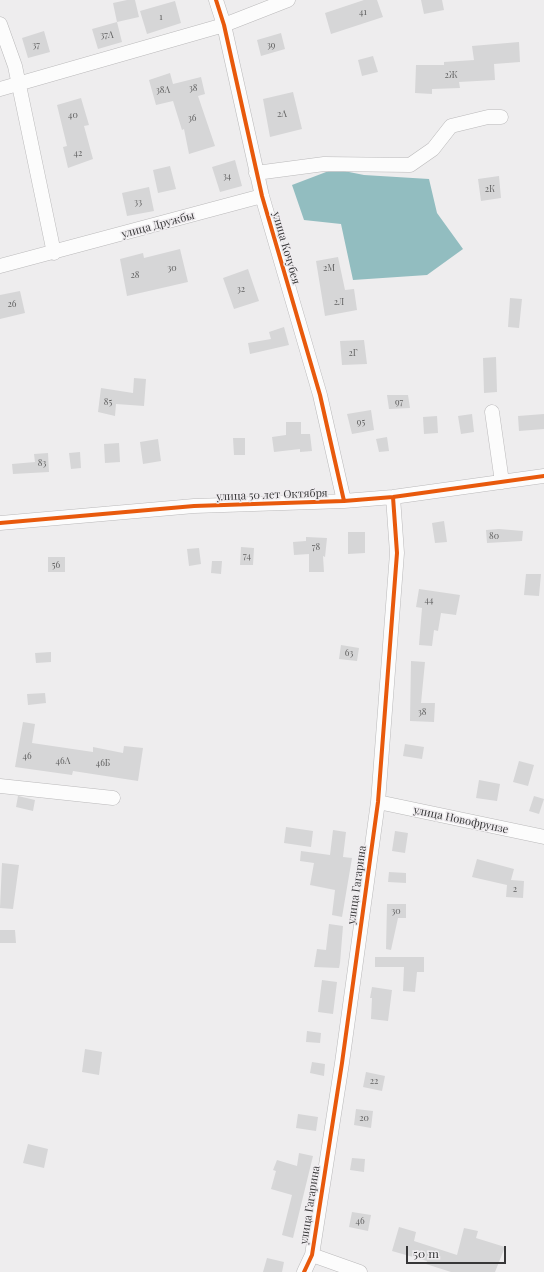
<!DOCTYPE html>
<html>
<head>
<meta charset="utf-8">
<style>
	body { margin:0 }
	#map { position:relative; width:544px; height:1272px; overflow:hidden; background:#eeedee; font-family:"Playfair Display",serif }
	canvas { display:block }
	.scale { position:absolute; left:406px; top:1246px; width:100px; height:18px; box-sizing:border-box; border:2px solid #373738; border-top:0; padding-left:5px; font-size:12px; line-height:14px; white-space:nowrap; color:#373738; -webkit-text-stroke:3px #efecef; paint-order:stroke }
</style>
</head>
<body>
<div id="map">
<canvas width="544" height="1272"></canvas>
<div class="scale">50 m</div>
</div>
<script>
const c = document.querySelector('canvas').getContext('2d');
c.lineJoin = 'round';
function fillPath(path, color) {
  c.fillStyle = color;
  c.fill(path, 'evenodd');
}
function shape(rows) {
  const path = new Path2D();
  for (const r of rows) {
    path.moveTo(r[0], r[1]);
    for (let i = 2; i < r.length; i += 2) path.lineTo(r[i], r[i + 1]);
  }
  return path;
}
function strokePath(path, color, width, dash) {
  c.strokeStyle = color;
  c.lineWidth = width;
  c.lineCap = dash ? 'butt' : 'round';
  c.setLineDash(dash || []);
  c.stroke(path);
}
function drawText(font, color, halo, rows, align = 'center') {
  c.font = font + ' "Playfair Display",serif';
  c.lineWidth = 3;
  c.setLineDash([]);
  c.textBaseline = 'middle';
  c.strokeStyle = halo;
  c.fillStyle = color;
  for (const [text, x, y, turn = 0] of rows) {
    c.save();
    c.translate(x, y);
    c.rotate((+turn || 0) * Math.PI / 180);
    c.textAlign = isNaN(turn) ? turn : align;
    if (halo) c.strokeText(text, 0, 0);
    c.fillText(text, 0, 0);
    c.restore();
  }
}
fillPath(shape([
	[334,169,364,175,429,179,437,213,463,249,427,275,353,280,341,224,304,220,292,185]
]), '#92bdc0');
fillPath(shape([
	[127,0,135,0,139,17,117,22,113,3],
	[364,0,377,0,383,17,331,34,325,13],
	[421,0,442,0,444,10,424,14],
	[175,1,181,23,147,34,140,11],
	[117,22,122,42,98,49,92,29],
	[44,31,50,52,28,58,22,38],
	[281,33,285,49,261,56,257,40],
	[519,42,520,62,494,64,495,80,459,82,460,88,432,89,432,94,415,93,416,65,444,65,444,62,474,60,472,46],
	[373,56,378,72,362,76,358,60],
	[170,73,173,84,201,77,205,94,198,96,215,146,189,154,184,129,182,130,173,101,156,105,149,80],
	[293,92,302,129,270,137,263,99],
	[81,98,89,125,84,126,93,159,68,168,63,147,67,146,57,105],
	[235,160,242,186,220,192,212,167],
	[170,166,176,189,158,193,153,170],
	[499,176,501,198,481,201,478,179],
	[149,187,154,211,127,216,122,193],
	[180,249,188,282,127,296,120,259,143,253,144,258],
	[338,257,345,290,354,289,357,310,325,316,316,261],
	[248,269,259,301,234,309,223,278],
	[20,291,25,313,0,319,0,295],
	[510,298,522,299,519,328,508,327],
	[284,327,289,345,250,354,248,343,271,339,269,332],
	[364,340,367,364,342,365,340,341],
	[496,357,497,392,484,393,483,358],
	[134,378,146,379,144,406,116,404,115,416,98,412,101,388,133,393],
	[387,395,408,395,410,408,389,409],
	[371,410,374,430,352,434,347,414],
	[472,414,474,432,461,434,458,416],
	[544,414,544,429,519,431,518,416],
	[437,416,438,433,424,434,423,417],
	[286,422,301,422,301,434,310,434,312,451,300,452,300,449,274,452,272,437,286,435],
	[387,437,389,451,379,452,376,439],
	[233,438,245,438,245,455,234,455],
	[158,439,161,461,143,464,140,442],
	[119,443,120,462,105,463,104,444],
	[80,452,81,468,71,469,69,453],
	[48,453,49,472,13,474,12,464,35,462,34,454],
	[444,521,447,542,435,543,432,523],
	[499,529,523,531,522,541,487,543,486,530],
	[348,532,365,532,365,553,348,554],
	[306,537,327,538,325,557,323,556,324,572,309,572,309,554,294,555,293,542,306,541],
	[241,547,254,548,253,565,240,565],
	[199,548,201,564,189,566,187,549],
	[48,557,65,557,65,572,48,572],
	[212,561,222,561,221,574,211,573],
	[526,574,541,574,539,596,524,595],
	[419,589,460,595,456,615,441,613,438,631,434,630,432,646,419,645,422,608,416,607],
	[341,645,359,648,357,661,339,659],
	[51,652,51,662,36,663,35,653],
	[411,661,425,662,421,703,435,703,434,722,410,721],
	[45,693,46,703,28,705,27,694],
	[23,722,35,724,32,743,93,752,93,747,123,753,124,746,143,748,138,781,73,771,72,775,15,767],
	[405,744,424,747,422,759,403,756],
	[519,761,534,765,528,786,513,782],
	[479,780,500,784,497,801,476,798],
	[18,796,35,800,33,811,16,807],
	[534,796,544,799,539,814,529,811],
	[286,827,313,831,311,847,284,843],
	[333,830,346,832,343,857,352,858,342,917,332,915,335,890,310,885,314,863,300,861,301,851,330,855],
	[395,831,408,833,405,853,392,851],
	[477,859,514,869,511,880,524,881,523,898,506,897,507,885,472,877],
	[2,863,19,865,13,909,0,908],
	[389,872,406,873,406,883,388,882],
	[387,904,406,904,406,918,398,918,391,950,386,949],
	[329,924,343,926,340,963,339,968,314,967,317,949,326,950],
	[0,930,15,930,16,943,0,943],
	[375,957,424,957,424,972,417,972,415,992,403,991,404,967,375,967],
	[322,980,337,982,333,1014,318,1012],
	[372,987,392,990,388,1021,371,1019,372,998,370,998],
	[307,1031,321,1033,320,1043,306,1042],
	[85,1049,102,1052,99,1075,82,1072],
	[312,1062,325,1064,324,1076,310,1073],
	[366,1072,385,1076,382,1091,363,1087],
	[356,1109,373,1111,371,1128,354,1125],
	[298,1114,318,1117,316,1131,296,1128],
	[28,1144,48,1149,44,1168,23,1163],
	[299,1153,313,1156,293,1238,282,1235,292,1195,271,1189,276,1171,273,1170,277,1160,297,1166],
	[352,1158,365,1159,364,1172,350,1170],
	[352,1212,371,1215,368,1231,349,1227],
	[399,1227,416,1232,414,1241,457,1255,464,1228,478,1231,476,1238,505,1247,495,1272,451,1272,426,1264,427,1261,392,1251],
	[267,1258,284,1262,282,1272,263,1272]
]), '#d6d6d7');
const minor = shape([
	[216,0,224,25,262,196,320,395,344,501],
	[0,24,15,66,54,253],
	[0,89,224,25,288,0],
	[256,173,324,164,410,165,433,149,451,126,488,117,501,117],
	[0,266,262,196],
	[492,412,502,482],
	[0,523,194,506,344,501,393,497,544,476],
	[0,786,113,798],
	[378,802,544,837],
	[312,1255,360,1272],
	[304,1272,312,1255,342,1063,378,802,397,553,393,497]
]);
strokePath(minor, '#bab9ba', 15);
strokePath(minor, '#fcfcfc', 14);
strokePath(shape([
	[216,0,224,25,262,196,320,395,344,501],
	[0,523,194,506,344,501,393,497,544,476],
	[304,1272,312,1255,342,1063,378,802,397,553,393,497]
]), '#e8590c', 4);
drawText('9px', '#606060', null, [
	["41",363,12],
	["1",161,17],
	["37А",107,35],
	["37",36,45],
	["39",271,45],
	["2Ж",451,75],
	["38",193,88],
	["38А",163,90],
	["2А",282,114],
	["40",73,115],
	["36",192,118],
	["42",78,153],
	["34",227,176],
	["2К",490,189],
	["33",138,202],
	["30",172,268],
	["2М",329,268],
	["28",135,275],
	["32",241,289],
	["2Л",339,302],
	["26",12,304],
	["2Г",353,353],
	["85",108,402],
	["97",399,402],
	["95",361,422],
	["83",42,463],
	["80",494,536],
	["78",316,547],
	["74",247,556],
	["56",56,565],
	["44",429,600],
	["63",349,653],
	["38",422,712],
	["46",27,756],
	["46А",63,761],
	["46Б",103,763],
	["2",515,889],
	["30",396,911],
	["22",374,1081],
	["20",364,1118],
	["46",360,1221]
]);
drawText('11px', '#373738', '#efecef', [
	["улица Дружбы",158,225,-15],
	["улица Кочубея",286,248,74],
	["улица 50 лет Октября",272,495,-2],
	["улица Новофрунзе",461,820,12],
	["улица Гагарина",357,885,-82],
	["улица Гагарина",310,1205,-81]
]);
</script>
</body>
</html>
